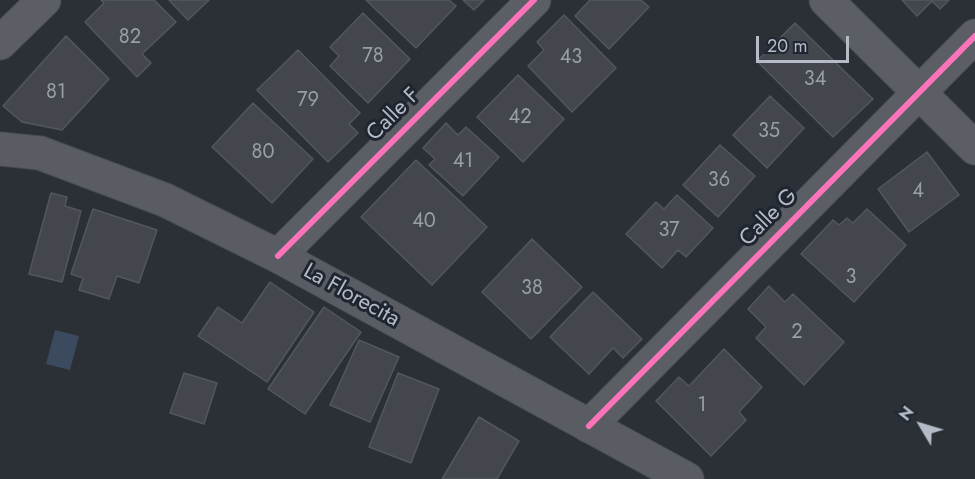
<!DOCTYPE html>
<html>
<head>
<meta charset="utf-8">
<style>
	body { margin:0 }
	#map { position:relative; width:975px; height:479px; overflow:hidden; background:#2b3036; font-family:Jost,sans-serif }
	canvas { display:block }
	.north { position:absolute; left:891px; top:395px; width:60px; height:60px; -webkit-text-stroke:4px #1f2630; paint-order:stroke; rotate:308deg; font-size:16px; font-weight:700; line-height:24px; text-align:center; color:#b5bcc7 }
	.north::after { content:''; display:block; margin:auto; width:21px; height:27px; background:#b5bcc7; clip-path:polygon(50% 0,100% 100%,50% 72%,0 100%) }
	.scale { position:absolute; left:756px; top:36px; width:93px; height:27px; box-sizing:border-box; border:3px solid #b5bcc7; border-top:0; padding-left:8px; font-size:18px; line-height:21px; white-space:nowrap; color:#b5bcc7; -webkit-text-stroke:4px #1f2630; paint-order:stroke }
</style>
</head>
<body>
<div id="map">
<canvas width="975" height="479"></canvas>
<div class="north">N</div>
<div class="scale">20 m</div>
</div>
<script>
const c = document.querySelector('canvas').getContext('2d');
c.lineJoin = 'round';
function fillPath(path, color) {
  c.fillStyle = color;
  c.fill(path, 'evenodd');
}
function shape(rows) {
  const path = new Path2D();
  for (const r of rows) {
    path.moveTo(r[0], r[1]);
    for (let i = 2; i < r.length; i += 2) path.lineTo(r[i], r[i + 1]);
  }
  return path;
}
function strokePath(path, color, width, dash) {
  c.strokeStyle = color;
  c.lineWidth = width;
  c.lineCap = dash ? 'butt' : 'round';
  c.setLineDash(dash || []);
  c.stroke(path);
}
function drawText(font, color, halo, rows, align = 'center') {
  c.font = font + ' Jost,sans-serif';
  c.lineWidth = 6;
  c.setLineDash([]);
  c.textBaseline = 'middle';
  c.strokeStyle = halo;
  c.fillStyle = color;
  for (const [text, x, y, turn = 0] of rows) {
    c.save();
    c.translate(x, y);
    c.rotate((+turn || 0) * Math.PI / 180);
    c.textAlign = isNaN(turn) ? turn : align;
    if (halo) c.strokeText(text, 0, 0);
    c.fillText(text, 0, 0);
    c.restore();
  }
}
fillPath(shape([
	[55,330,79,336,70,370,46,364]
]), '#3b4a5e');
const building = shape([
	[101,0,154,0,176,22,142,54,151,63,137,77,85,22,104,3,101,0],
	[169,0,209,0,188,20,169,0],
	[366,0,449,0,456,6,416,48,366,0],
	[463,0,484,0,474,10,463,0],
	[590,0,641,0,649,7,609,49,575,16,590,0],
	[902,0,949,0,940,9,932,1,917,16,902,0],
	[363,13,410,59,368,103,330,66,339,56,330,47,363,13],
	[564,15,616,68,572,112,528,66,544,50,537,42,564,15],
	[795,23,873,99,833,137,757,61,795,23],
	[66,36,109,79,62,130,22,122,3,106,66,36],
	[298,50,360,113,349,124,358,133,328,162,257,90,298,50],
	[518,75,564,119,523,162,477,117,518,75],
	[770,96,804,128,767,168,733,135,770,96],
	[253,103,313,159,272,203,212,147,253,103],
	[446,123,458,135,466,127,499,157,463,196,429,165,435,159,423,148,446,123],
	[720,145,755,176,718,217,683,185,720,145],
	[927,152,959,195,909,232,878,189,927,152],
	[416,160,487,227,432,285,361,217,416,160],
	[51,193,67,197,65,206,81,211,62,282,29,274,51,193],
	[677,195,713,228,686,257,678,250,662,268,626,234,656,202,664,209,677,195],
	[93,209,157,230,139,283,117,276,109,299,79,290,83,278,71,274,93,209],
	[867,209,906,245,854,302,801,254,833,220,839,225,847,218,853,223,867,209],
	[532,239,582,287,531,339,482,292,532,239],
	[270,282,314,312,267,382,198,336,218,307,242,323,270,282],
	[769,286,785,302,793,294,844,342,804,385,756,338,766,327,748,309,769,286],
	[593,292,642,339,623,358,613,348,589,374,550,337,593,292],
	[324,307,361,332,305,414,268,389,324,307],
	[359,340,399,357,370,422,330,405,359,340],
	[724,349,762,387,739,412,746,420,711,456,656,401,679,377,689,386,724,349],
	[184,373,217,383,204,424,170,413,184,373],
	[398,373,439,389,411,463,369,447,398,373],
	[479,417,519,441,497,479,442,479,479,417]
]);
fillPath(building, '#43474d');
strokePath(building, '#53575d', 1.5);
const street = shape([
	[826,0,975,148],
	[0,43,44,0],
	[278,256,534,0],
	[589,426,975,36]
]);
const secondary = shape([
	[0,149,40,153,165,200,278,256,687,479]
]);
strokePath(street, '#494c51', 35);
strokePath(secondary, '#494c51', 35);
strokePath(street, '#5b5e64', 33);
strokePath(secondary, '#595d63', 33);
strokePath(shape([
	[278,256,534,0],
	[589,426,975,36]
]), '#fb73b8', 6);
drawText('20px', '#989fa8', null, [
	["82",130,38],
	["78",373,57],
	["43",571,58],
	["34",815,80],
	["81",56,93],
	["79",308,101],
	["42",520,118],
	["35",769,132],
	["80",263,153],
	["41",463,162],
	["36",719,181],
	["4",918,192],
	["40",424,222],
	["37",669,231],
	["3",851,278],
	["38",532,289],
	["2",797,333],
	["1",702,406]
]);
drawText('22px', '#b5bcc7', '#1f2630', [
	["Calle F",394,115,-45],
	["Calle G",769,218,-45],
	["La Florecita",351,296,29]
]);
</script>
</body>
</html>
